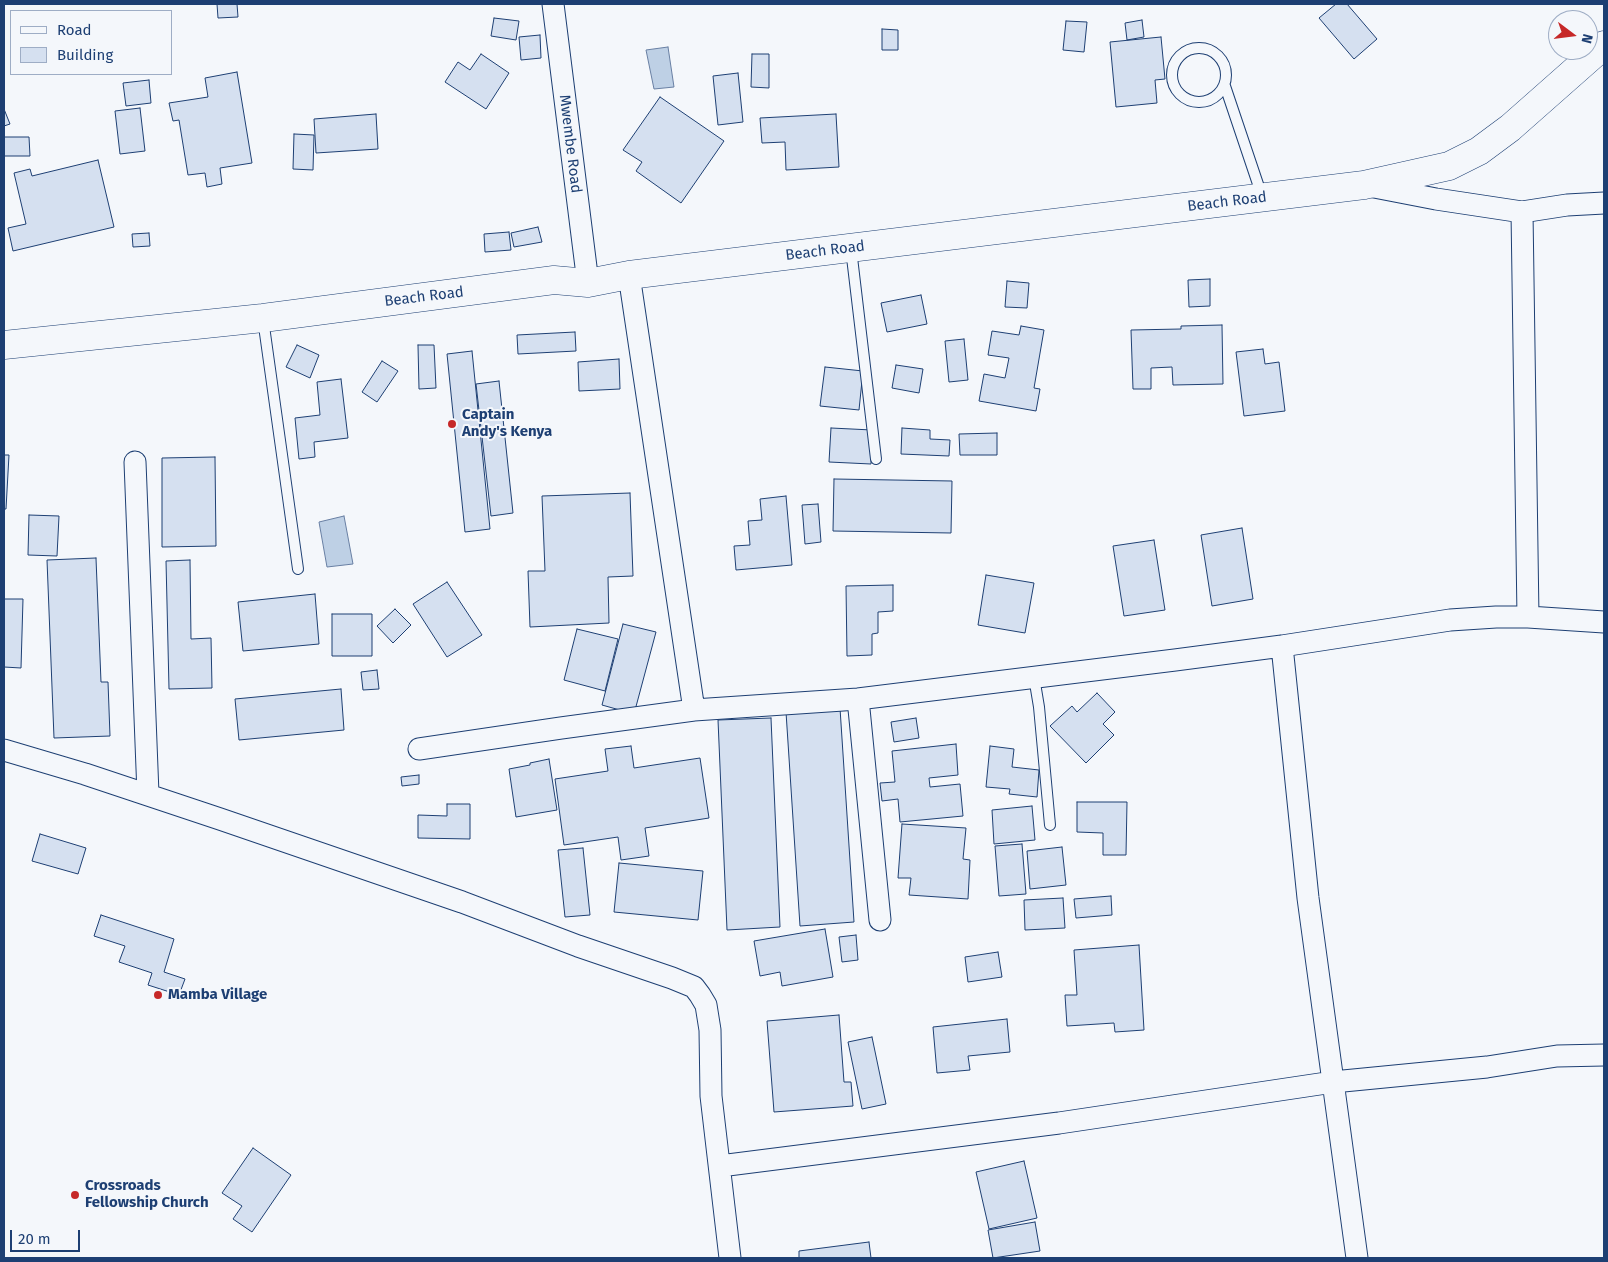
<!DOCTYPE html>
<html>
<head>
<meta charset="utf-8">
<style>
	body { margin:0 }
	#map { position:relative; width:1608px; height:1262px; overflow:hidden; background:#f4f7fb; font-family:"Fira Sans",sans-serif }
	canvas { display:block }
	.frame { position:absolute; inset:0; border:5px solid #1d3f73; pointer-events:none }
	.legend { position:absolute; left:10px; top:10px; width:162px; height:65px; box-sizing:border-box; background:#f4f7fb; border:1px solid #9eadc5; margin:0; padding:6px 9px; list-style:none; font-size:15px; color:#1d3f73 }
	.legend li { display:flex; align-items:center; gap:10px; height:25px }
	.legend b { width:25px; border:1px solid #9eadc5 }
	.north { position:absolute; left:1548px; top:10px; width:50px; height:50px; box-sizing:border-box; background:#f4f7fb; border:1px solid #9eadc5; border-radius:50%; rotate:105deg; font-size:14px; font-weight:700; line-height:20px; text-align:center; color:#1d3f73 }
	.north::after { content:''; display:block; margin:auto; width:18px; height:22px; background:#c62828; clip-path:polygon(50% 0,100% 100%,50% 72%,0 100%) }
	.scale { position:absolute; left:10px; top:1230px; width:70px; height:22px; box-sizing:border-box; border:2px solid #1d3f73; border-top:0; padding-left:6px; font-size:15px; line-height:18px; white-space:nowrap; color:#1d3f73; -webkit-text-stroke:4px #f4f7fb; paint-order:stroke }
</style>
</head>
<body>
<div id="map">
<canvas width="1608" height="1262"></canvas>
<div class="frame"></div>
<ul class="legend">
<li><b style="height:6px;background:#f4f7fb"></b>Road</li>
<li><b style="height:14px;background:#d5e0f0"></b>Building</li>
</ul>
<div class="north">N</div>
<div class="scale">20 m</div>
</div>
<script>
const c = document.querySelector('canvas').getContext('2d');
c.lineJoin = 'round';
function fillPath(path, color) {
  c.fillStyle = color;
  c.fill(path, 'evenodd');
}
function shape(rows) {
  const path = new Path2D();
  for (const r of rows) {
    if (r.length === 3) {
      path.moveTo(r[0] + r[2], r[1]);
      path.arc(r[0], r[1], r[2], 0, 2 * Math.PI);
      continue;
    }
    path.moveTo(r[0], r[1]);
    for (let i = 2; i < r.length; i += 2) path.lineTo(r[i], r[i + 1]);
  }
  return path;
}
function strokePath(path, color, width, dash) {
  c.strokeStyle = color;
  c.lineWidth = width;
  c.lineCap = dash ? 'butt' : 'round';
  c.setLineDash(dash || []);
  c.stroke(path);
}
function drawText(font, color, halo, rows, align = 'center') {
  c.font = font + ' "Fira Sans",sans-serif';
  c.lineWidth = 4;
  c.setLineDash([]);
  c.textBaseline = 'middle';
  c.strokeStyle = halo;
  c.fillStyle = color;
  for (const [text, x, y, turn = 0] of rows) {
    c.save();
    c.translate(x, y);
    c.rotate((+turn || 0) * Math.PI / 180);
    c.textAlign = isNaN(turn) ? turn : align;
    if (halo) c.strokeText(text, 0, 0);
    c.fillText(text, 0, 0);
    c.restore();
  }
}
const water = shape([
	[668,47,674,87,654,89,646,50,668,47],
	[344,516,353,564,327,567,319,522,344,516]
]);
fillPath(water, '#bed0e5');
strokePath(water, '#687fa3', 1);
const building = shape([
	[217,4,237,4,238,17,218,18,217,4],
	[1336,4,1347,4,1377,39,1354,59,1319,18,1336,4],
	[494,18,519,21,516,40,491,36,494,18],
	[1142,20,1144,37,1127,40,1125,23,1142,20],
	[1066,21,1087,22,1084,52,1063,50,1066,21],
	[882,29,898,30,898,50,882,50,882,29],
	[540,35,541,58,521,60,519,37,540,35],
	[1161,37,1165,79,1155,80,1157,103,1116,107,1110,42,1161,37],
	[481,54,509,73,486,109,445,82,458,62,470,70,481,54],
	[752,54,769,54,769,88,751,87,752,54],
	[237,72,252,163,220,168,222,184,207,187,205,173,188,175,179,120,173,121,169,103,208,97,205,78,237,72],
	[738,73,743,122,718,125,713,76,738,73],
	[149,80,151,103,126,106,123,83,149,80],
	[660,97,724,141,681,203,636,171,642,162,623,150,660,97],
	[140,108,145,151,120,154,115,111,140,108],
	[4,109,10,124,4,126,4,109],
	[376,114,378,149,316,153,314,119,376,114],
	[836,114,839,167,786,170,785,142,762,143,760,118,836,114],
	[294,134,314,135,313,170,293,169,294,134],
	[4,137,29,137,30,156,4,156,4,137],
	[98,160,114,227,13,251,8,228,26,224,14,173,30,169,32,176,98,160],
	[538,227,542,242,514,247,511,233,538,227],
	[509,232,511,250,485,252,484,234,509,232],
	[149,233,150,246,133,247,132,234,149,233],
	[1210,279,1210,306,1189,307,1188,280,1210,279],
	[1007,281,1029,283,1027,308,1005,307,1007,281],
	[921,295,927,324,887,332,881,303,921,295],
	[1222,325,1223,384,1173,385,1172,367,1151,368,1151,389,1133,389,1131,330,1181,329,1181,326,1222,325],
	[1021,326,1044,330,1034,388,1040,389,1036,411,979,401,984,374,1005,378,1009,358,988,355,992,331,1019,335,1021,326],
	[575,332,576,351,518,354,517,335,575,332],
	[964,339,968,380,949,382,945,341,964,339],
	[297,345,319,355,310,378,286,367,297,345],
	[418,345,434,345,436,388,419,389,418,345],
	[1263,349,1265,364,1279,362,1285,411,1244,416,1236,352,1263,349],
	[472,351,490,529,465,532,447,354,472,351],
	[619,359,620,389,579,391,578,362,619,359],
	[382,361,398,371,377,402,362,392,382,361],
	[896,365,923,369,919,393,892,388,896,365],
	[825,367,863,371,859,410,820,406,825,367],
	[341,379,348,438,314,442,315,457,299,459,295,418,320,415,317,382,341,379],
	[499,381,513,513,491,516,476,384,499,381],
	[831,428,872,430,871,464,829,462,831,428],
	[902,428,930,430,930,439,950,440,949,456,901,454,902,428],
	[997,433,997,455,960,455,959,434,997,433],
	[4,455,9,455,6,509,4,509,4,455],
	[215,457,216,546,162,547,162,458,215,457],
	[834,479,952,481,951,533,833,531,834,479],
	[630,493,633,576,608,577,609,623,530,627,528,571,545,571,542,496,630,493],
	[786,496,792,565,736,570,734,546,750,545,748,521,762,520,760,499,786,496],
	[818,504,821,542,805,544,802,505,818,504],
	[29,515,59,516,57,556,28,555,29,515],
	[1242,528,1253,599,1212,606,1201,535,1242,528],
	[1154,540,1165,610,1124,616,1113,546,1154,540],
	[96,558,101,682,108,682,110,736,54,738,47,560,96,558],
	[190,560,191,639,211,638,212,688,169,689,166,561,190,560],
	[986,575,1034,583,1025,633,978,625,986,575],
	[447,582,482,635,447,657,413,604,447,582],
	[893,585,893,611,878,612,878,633,872,634,872,655,847,656,846,586,893,585],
	[315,594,319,644,243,651,238,602,315,594],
	[4,599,23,599,21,668,4,667,4,599],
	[395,609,411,625,393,643,377,626,395,609],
	[332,614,372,614,372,656,332,656,332,614],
	[623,624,656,632,634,714,602,705,623,624],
	[577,629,618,639,605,691,564,680,577,629],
	[377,670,379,689,363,690,361,672,377,670],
	[341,689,344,730,239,740,235,699,341,689],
	[1097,693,1115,712,1103,724,1114,735,1086,763,1050,726,1072,706,1077,712,1097,693],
	[840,708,854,922,800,926,786,712,840,708],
	[771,718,780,927,727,930,718,720,771,718],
	[916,718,919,738,894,742,891,722,916,718],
	[956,744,958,775,929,778,930,787,960,784,963,816,900,822,898,799,882,801,880,783,895,782,892,751,956,744],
	[631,746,634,768,700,758,709,818,645,828,649,856,621,860,618,837,564,845,555,779,608,771,605,749,631,746],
	[990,746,1014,749,1012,767,1039,770,1037,797,1009,794,1010,789,986,787,990,746],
	[549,759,557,810,516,817,509,769,530,765,530,763,549,759],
	[419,775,419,784,402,786,401,777,419,775],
	[1077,802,1127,802,1126,855,1103,855,1103,833,1077,832,1077,802],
	[447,804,470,804,470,839,418,838,418,815,447,816,447,804],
	[1032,806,1035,840,994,844,992,810,1032,806],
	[902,824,966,828,963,859,970,860,968,899,909,895,911,878,898,878,902,824],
	[40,834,86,848,78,874,32,861,40,834],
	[1022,844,1026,894,999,896,995,846,1022,844],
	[1062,847,1066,885,1030,889,1027,851,1062,847],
	[583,848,590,915,565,917,558,850,583,848],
	[619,863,703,871,698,920,614,912,619,863],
	[1111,896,1112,915,1076,918,1074,899,1111,896],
	[1063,898,1065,928,1025,930,1024,900,1063,898],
	[101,915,174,939,164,972,185,979,179,995,148,985,152,973,119,962,125,946,94,936,101,915],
	[825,929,833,977,782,986,780,972,760,976,754,941,825,929],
	[856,935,858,960,842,962,839,937,856,935],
	[1139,945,1144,1030,1115,1032,1114,1023,1067,1026,1065,995,1077,995,1074,950,1139,945],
	[998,952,1002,977,968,982,965,957,998,952],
	[839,1015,844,1082,851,1082,853,1106,774,1112,767,1021,839,1015],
	[1007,1019,1010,1052,968,1056,970,1070,937,1073,933,1027,1007,1019],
	[872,1037,886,1104,862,1109,848,1042,872,1037],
	[253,1148,291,1175,252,1232,233,1219,242,1206,222,1193,253,1148],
	[1024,1161,1037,1218,989,1229,976,1172,1024,1161],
	[1035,1222,1040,1251,993,1258,988,1230,1035,1222],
	[869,1242,871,1258,799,1258,799,1251,869,1242]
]);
fillPath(building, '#d5e0f0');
strokePath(building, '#1d3f73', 1);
const service = shape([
	[1199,75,27],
	[1225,86,1262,196],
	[851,249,876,459],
	[263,319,298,569],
	[1034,677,1039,707,1050,825]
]);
const minor = shape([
	[553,4,588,283],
	[1369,186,1436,199,1522,212,1567,205,1604,203],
	[1522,212,1528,617],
	[629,275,694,710],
	[135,462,148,794],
	[1282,646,1308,898,1357,1258],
	[858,699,880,920],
	[419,749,561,728,694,710,858,699,1175,660,1282,646,1450,620,1496,617,1528,617,1604,622],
	[4,750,85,774,220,819,462,902,578,946,672,978,694,987,700,995,706,1005,710,1030,711,1096,730,1258],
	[720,1166,1059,1123,1333,1082,1487,1067,1557,1056,1604,1055]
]);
const secondary = shape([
	[4,345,263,318,554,280,588,283,629,275,1364,185,1449,166,1479,151,1510,128,1604,45]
]);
strokePath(service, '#1d3f73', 12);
strokePath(minor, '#1d3f73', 23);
strokePath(secondary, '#1d3f73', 29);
strokePath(service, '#f4f7fb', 10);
strokePath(minor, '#f4f7fb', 21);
strokePath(secondary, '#f4f7fb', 28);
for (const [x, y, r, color] of [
	[452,424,5,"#c62828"],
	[158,995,5,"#c62828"],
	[75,1195,5,"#c62828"]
]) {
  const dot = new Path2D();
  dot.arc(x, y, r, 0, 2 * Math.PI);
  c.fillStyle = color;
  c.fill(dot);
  strokePath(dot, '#f4f7fb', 2);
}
drawText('15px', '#1d3f73', '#f4f7fb', [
	["Mwembe Road",570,144,83],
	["Beach Road",1227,202,-7],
	["Beach Road",825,251,-7],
	["Beach Road",424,297,-7]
]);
drawText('bold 15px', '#1d3f73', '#f4f7fb', [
	["Captain",462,415],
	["Andy's Kenya",462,432],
	["Mamba Village",168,995],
	["Crossroads",85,1186],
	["Fellowship Church",85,1203]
], 'left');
</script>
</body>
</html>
